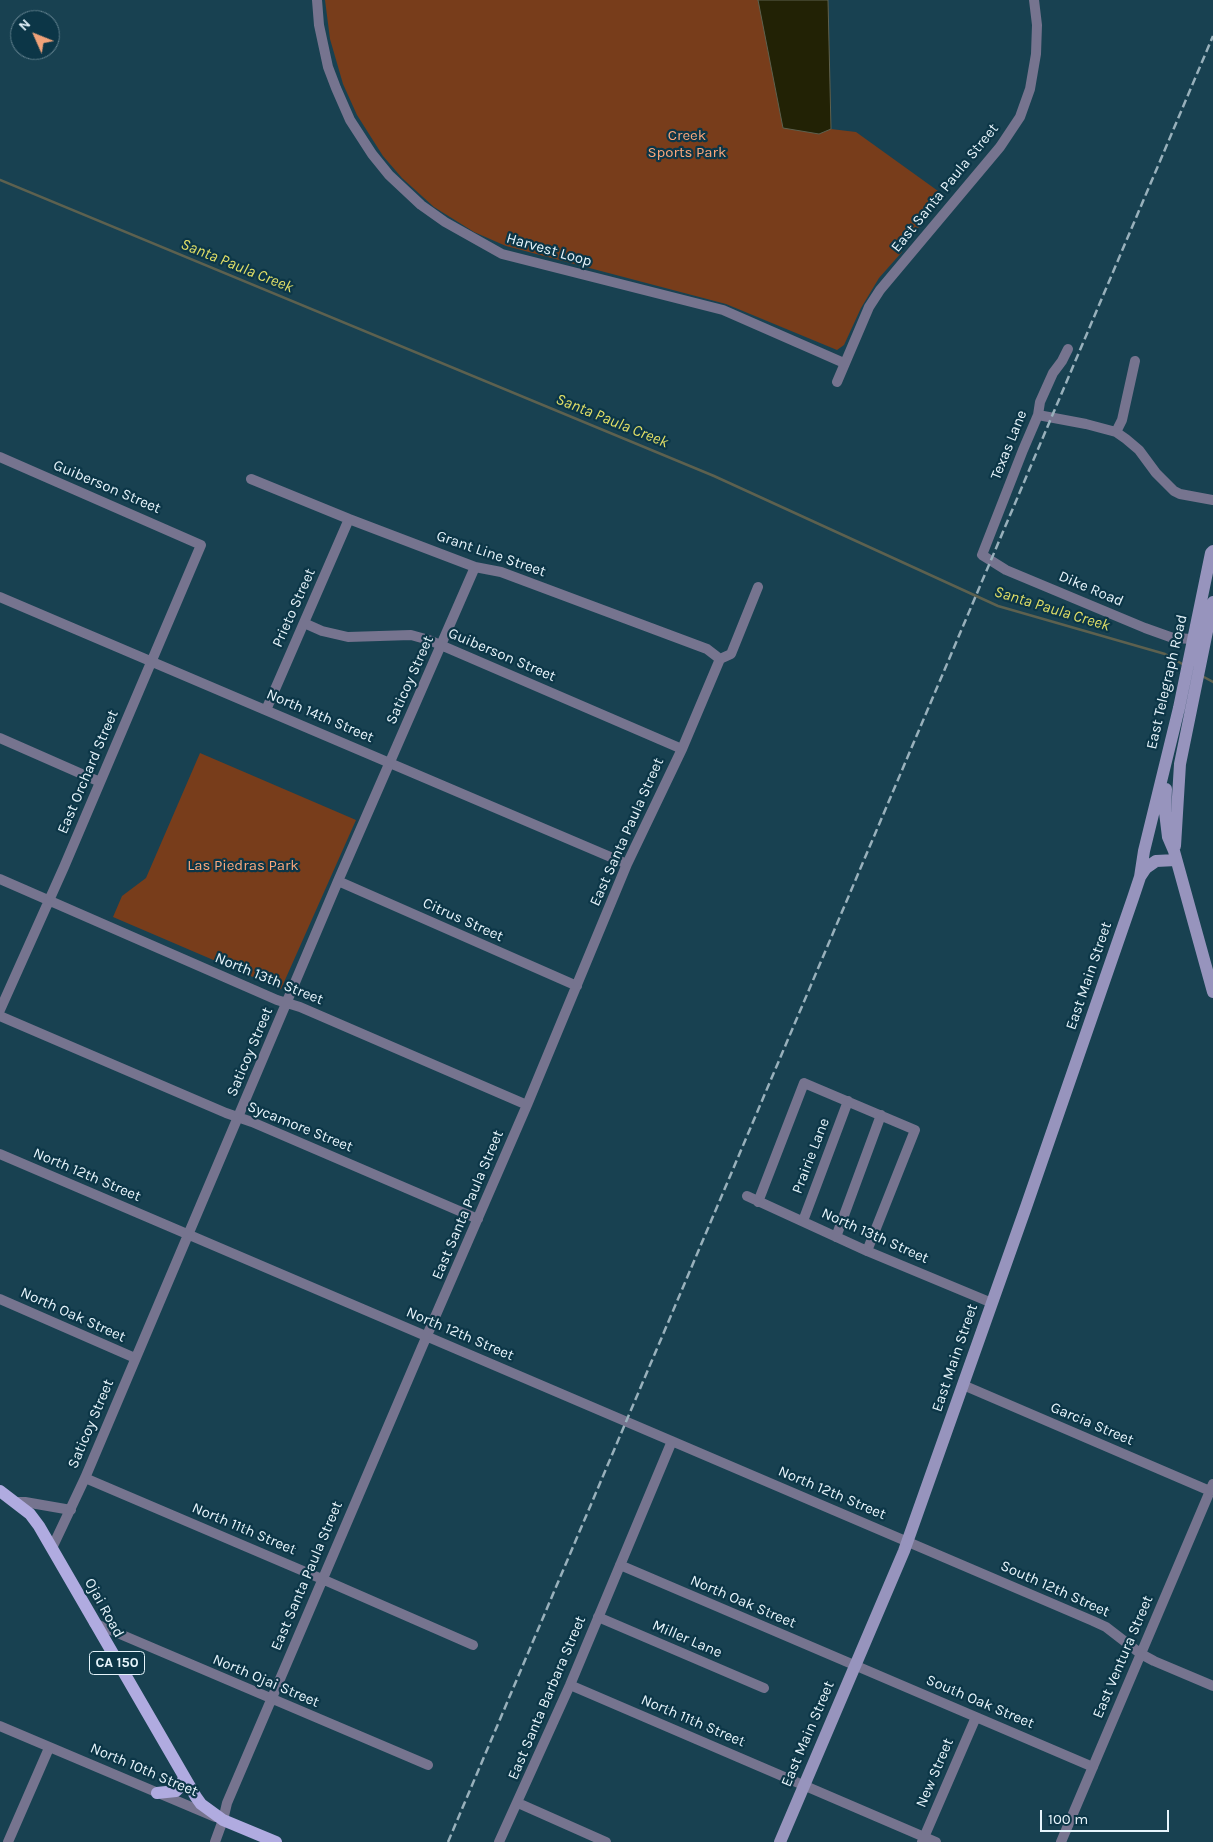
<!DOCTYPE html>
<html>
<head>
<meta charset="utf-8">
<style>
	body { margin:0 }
	#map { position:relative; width:1213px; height:1842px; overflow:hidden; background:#184151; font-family:Karla,sans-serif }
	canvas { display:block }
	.north { position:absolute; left:10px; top:10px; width:50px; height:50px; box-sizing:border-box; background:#0c3647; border:1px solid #63828f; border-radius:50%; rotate:314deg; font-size:14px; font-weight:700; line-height:20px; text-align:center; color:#e6f4fb }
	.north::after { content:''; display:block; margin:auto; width:18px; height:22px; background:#f0a279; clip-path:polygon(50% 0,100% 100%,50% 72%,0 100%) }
	.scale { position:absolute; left:1040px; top:1810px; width:129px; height:22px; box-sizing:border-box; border:2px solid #e6f4fb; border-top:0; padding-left:6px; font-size:15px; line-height:18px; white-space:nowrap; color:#e6f4fb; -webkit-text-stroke:4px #0c3647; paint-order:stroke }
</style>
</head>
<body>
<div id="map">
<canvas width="1213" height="1842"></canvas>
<div class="north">N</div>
<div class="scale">100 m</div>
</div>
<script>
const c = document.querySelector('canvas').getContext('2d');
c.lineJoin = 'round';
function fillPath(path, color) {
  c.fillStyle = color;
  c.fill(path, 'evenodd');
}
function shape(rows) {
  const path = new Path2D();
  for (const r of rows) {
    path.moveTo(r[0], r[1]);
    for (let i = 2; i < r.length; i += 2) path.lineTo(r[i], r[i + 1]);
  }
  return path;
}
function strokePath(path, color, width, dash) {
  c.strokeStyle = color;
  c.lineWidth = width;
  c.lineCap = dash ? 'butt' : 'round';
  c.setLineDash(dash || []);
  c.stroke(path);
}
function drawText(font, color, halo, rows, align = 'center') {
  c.font = font + ' Karla,sans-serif';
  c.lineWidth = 4.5;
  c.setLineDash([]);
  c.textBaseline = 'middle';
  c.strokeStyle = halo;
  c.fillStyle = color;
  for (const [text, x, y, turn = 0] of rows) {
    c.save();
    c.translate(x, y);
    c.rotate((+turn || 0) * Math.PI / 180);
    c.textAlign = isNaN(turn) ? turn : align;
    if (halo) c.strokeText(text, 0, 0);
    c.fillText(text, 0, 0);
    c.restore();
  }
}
fillPath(shape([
	[325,0,828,0,831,129,856,132,945,196,902,247,902,252,879,278,861,308,844,345,837,350,726,304,506,246,474,232,434,207,402,178,383,156,357,115,343,84,330,39],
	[200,753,356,820,281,989,113,917,122,896,146,878]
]), '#783d1b');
const water = shape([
	[758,0,828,0,831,129,819,134,783,128,758,0]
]);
fillPath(water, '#222205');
strokePath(water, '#5d614f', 1);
strokePath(shape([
	[0,180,714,476,998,606,1165,654,1184,665],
	[1202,676,1213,682]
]), '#5d614f', 2.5);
strokePath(shape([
	[317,0,319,25,328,67,336,88,350,120,372,154,389,175,421,205,445,222,502,254,723,310,844,363],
	[1068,349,1062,361,1053,373,1040,402,1038,415,1023,450,982,555,1006,570,1145,628,1173,638,1193,639],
	[837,382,869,307,880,290,1000,147,1020,117,1030,89,1036,54,1037,25,1034,0],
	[1038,415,1086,424,1116,432,1126,439,1139,450,1156,473,1174,491,1180,494,1213,500],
	[1116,432,1122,420,1135,361],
	[0,457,201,545,64,867,0,1010],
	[251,479,349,519,475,567,501,572,707,649,720,659],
	[0,597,627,864],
	[304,623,322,631,348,637,411,635,429,640,682,749],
	[266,710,349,519],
	[0,738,100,782],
	[0,879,277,1000,300,1007,527,1105],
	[338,881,577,986],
	[0,1016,226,1113,252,1122,478,1219],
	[0,1154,1093,1621,1106,1627,1141,1654,1154,1661,1213,1686],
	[747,1196,867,1251,992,1303],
	[758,1202,804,1083,915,1130,867,1251],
	[803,1221,848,1101],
	[836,1237,881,1115],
	[0,1299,135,1358],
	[963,1385,1210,1491],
	[85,1478,322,1579,473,1645],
	[16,1502,25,1502,71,1510],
	[52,1548,85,1478,338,881,475,567],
	[620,1565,1093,1767],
	[598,1617,764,1688],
	[94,1623,428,1765],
	[570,1685,936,1842],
	[0,1726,215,1817],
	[518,1803,606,1842],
	[8,1842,49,1748],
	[215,1842,223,1820,227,1803,422,1347,527,1105,627,864,682,749,720,659,731,654,758,587],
	[499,1842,570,1685,672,1441],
	[922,1842,976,1717],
	[1061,1842,1213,1484]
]), '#76748f', 10);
strokePath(shape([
	[1166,789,1165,812,1168,837,1174,851,1213,992],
	[1175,846,1180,764,1213,602],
	[1140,877,1146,868,1156,861,1176,860],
	[780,1842,904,1551,1026,1207,1133,898,1140,877,1144,851,1179,708,1211,553,1213,551]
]), '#9794bd', 12);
strokePath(shape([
	[0,1491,30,1514,39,1526,196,1797,201,1804,223,1820,276,1842],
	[157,1793,176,1791,179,1788,184,1778]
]), '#b0abe0', 12);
strokePath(shape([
	[448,1842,1213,36]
]), '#98b0bb', 2.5, [8, 4]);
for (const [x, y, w] of [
	[117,1663,55]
]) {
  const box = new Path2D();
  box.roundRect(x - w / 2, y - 11.5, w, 23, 4);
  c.fillStyle = '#0c3647';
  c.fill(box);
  strokePath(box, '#e6f4fb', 1);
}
drawText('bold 14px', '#e6f4fb', null, [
	["CA 150",117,1663]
]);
drawText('15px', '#fba87c', '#0c3647', [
	["Creek",687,136],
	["Sports Park",687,153],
	["Las Piedras Park",243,866]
]);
drawText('15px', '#e6f4fb', '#0c3647', [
	["East Santa Paula Street",945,188,-51],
	["Harvest Loop",549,250,16],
	["Texas Lane",1009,445,-68],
	["Guiberson Street",107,487,23],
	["Grant Line Street",491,554,19],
	["Dike Road",1091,589,23],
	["Prieto Street",294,608,-66],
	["Guiberson Street",502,655,23],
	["Saticoy Street",410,680,-66],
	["East Telegraph Road",1167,682,-77],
	["North 14th Street",320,716,23],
	["East Orchard Street",88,772,-67],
	["East Santa Paula Street",627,832,-66],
	["Citrus Street",463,920,24],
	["East Main Street",1089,976,-71],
	["North 13th Street",269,979,22],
	["Saticoy Street",250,1052,-67],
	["Sycamore Street",300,1127,22],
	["Prairie Lane",811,1156,-69],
	["North 12th Street",87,1175,23],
	["East Santa Paula Street",468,1205,-67],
	["North 13th Street",875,1236,24],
	["North Oak Street",73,1315,24],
	["North 12th Street",460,1334,23],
	["East Main Street",955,1358,-71],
	["Saticoy Street",91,1424,-67],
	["Garcia Street",1092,1424,23],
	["North 12th Street",832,1493,23],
	["North 11th Street",244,1529,23],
	["East Santa Paula Street",307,1576,-67],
	["South 12th Street",1055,1589,24],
	["North Oak Street",743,1602,23],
	["Ojai Road",104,1608,61],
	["Miller Lane",687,1639,23],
	["East Ventura Street",1123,1657,-67],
	["North Ojai Street",266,1681,23],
	["East Santa Barbara Street",547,1698,-67],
	["South Oak Street",980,1702,23],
	["North 11th Street",693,1721,23],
	["East Main Street",808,1734,-67],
	["North 10th Street",144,1770,23],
	["New Street",935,1773,-67]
]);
drawText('italic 16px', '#e1df67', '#0c3647', [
	["Santa Paula Creek",237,266,22],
	["Santa Paula Creek",612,421,22],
	["Santa Paula Creek",1052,609,17]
]);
</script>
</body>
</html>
